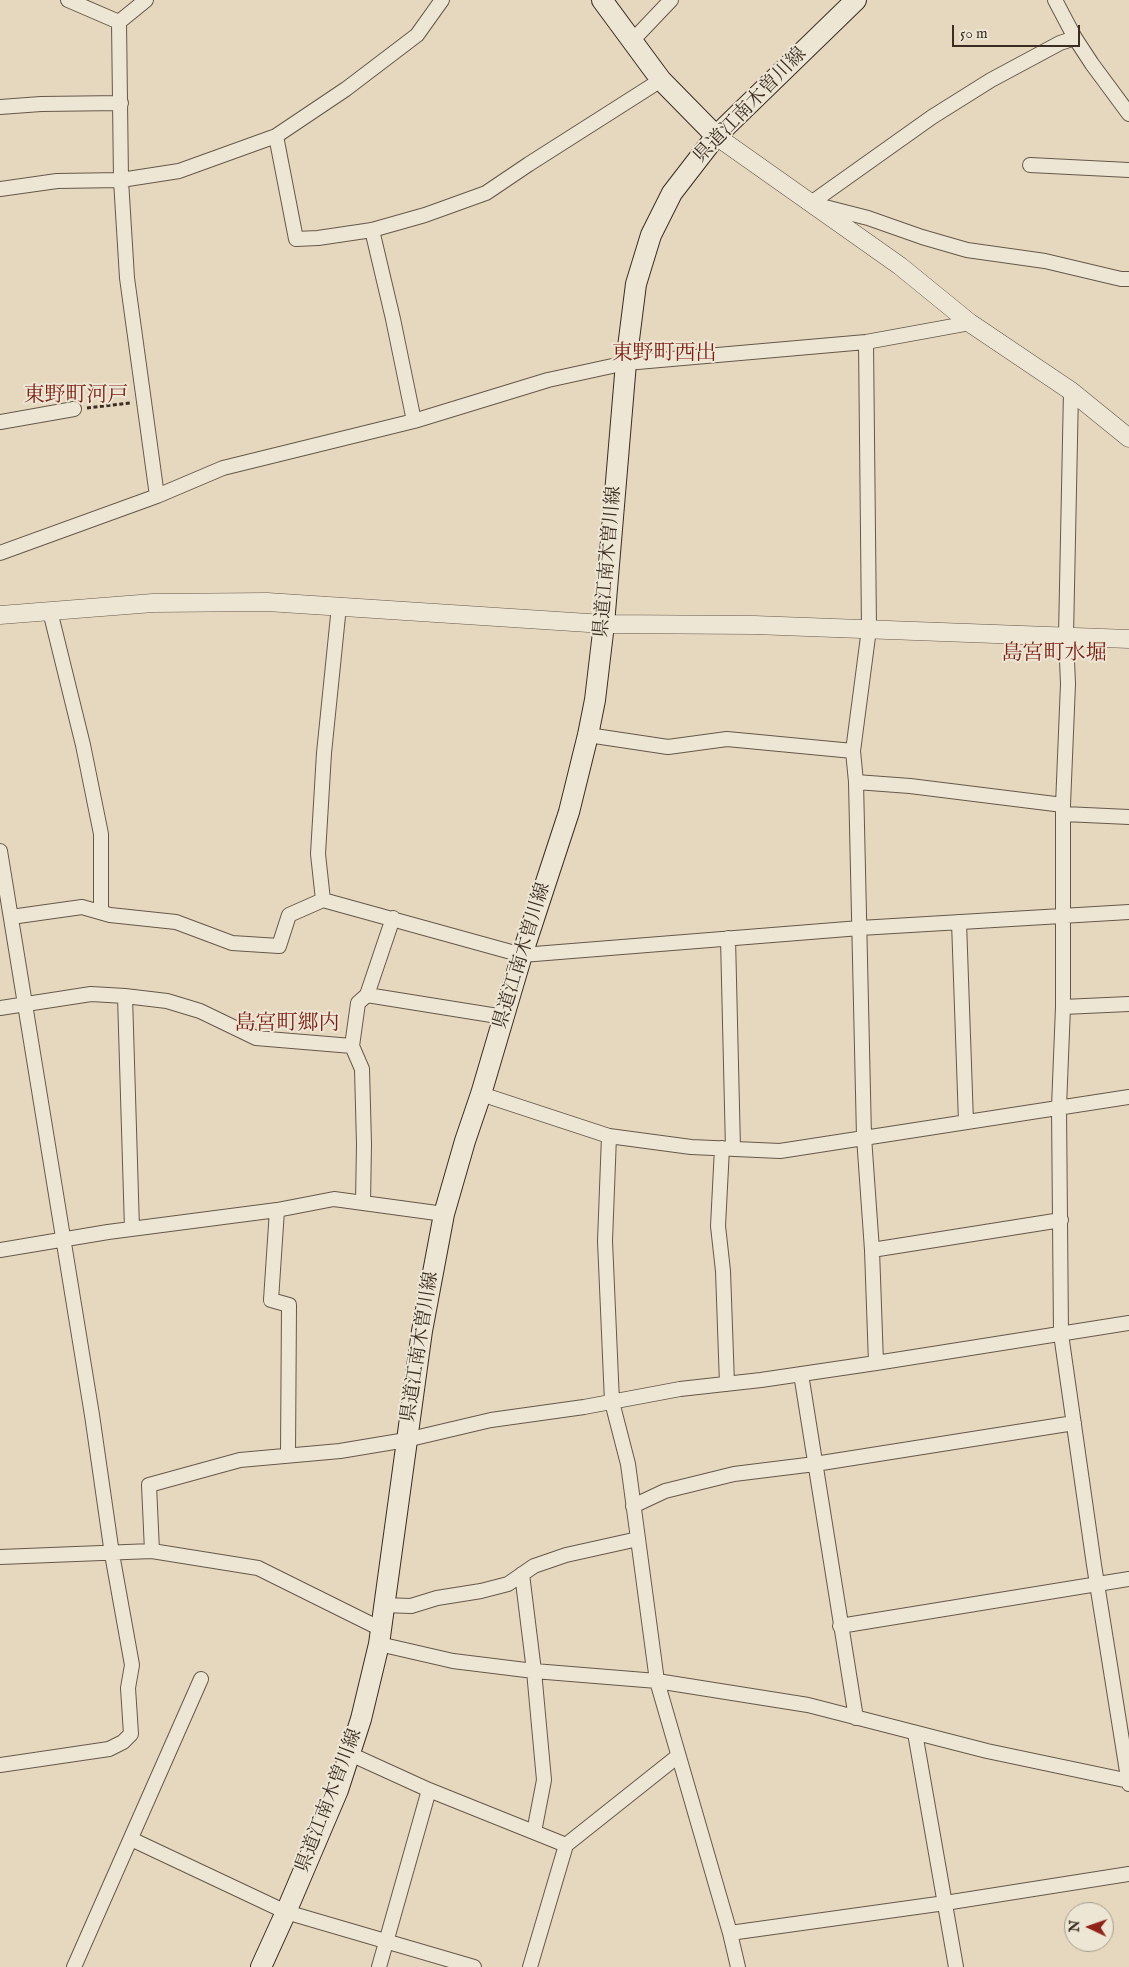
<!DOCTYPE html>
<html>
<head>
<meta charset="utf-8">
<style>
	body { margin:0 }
	#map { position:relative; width:1129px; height:1967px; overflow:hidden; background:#e5d8bf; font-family:"IM FELL English",serif }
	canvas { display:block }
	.north { position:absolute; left:1064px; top:1902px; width:50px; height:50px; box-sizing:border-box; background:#eee6d5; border:1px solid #a69c8d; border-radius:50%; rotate:273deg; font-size:14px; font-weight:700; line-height:20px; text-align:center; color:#3b2d22 }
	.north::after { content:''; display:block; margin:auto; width:18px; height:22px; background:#8f2418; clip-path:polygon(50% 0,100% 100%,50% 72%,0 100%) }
	.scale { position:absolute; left:952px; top:25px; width:128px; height:22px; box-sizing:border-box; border:2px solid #3b2d22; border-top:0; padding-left:6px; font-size:15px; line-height:18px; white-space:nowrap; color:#3b2d22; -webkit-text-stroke:4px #eee6d5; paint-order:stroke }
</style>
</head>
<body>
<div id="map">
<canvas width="1129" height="1967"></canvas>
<div class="north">N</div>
<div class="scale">50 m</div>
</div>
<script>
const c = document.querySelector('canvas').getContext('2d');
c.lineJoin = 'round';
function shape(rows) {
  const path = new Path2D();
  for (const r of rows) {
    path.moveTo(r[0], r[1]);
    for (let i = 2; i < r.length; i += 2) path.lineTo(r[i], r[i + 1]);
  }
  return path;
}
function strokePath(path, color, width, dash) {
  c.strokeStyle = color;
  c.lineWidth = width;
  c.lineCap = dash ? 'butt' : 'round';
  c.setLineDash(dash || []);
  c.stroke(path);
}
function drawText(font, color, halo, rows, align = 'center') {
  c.font = font + ' "IM FELL English","Noto Serif JP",serif';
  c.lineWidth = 4;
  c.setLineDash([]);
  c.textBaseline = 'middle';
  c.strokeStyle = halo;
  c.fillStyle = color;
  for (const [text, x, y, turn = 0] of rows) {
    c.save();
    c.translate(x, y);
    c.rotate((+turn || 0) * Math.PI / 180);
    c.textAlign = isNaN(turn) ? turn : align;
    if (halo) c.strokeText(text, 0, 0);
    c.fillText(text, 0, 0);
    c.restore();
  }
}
const minor = shape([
	[68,0,119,22],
	[146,0,119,22,121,180,127,278,157,496],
	[1055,0,1075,38,1092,64,1129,114],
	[632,41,671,0],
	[0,107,41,104,121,103],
	[276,136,296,239,318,238,372,230,425,215,486,193,529,164,661,80],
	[1030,165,1129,170],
	[0,189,57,181,121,180,179,171,276,136,346,89,417,35,442,0],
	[811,203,932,117,991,80,1060,43,1075,38],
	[817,205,868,218,922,237,967,250,1045,261,1121,279,1129,279],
	[372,230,393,319,414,421],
	[866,342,869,629,853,751,856,782,864,1137,872,1250,876,1363],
	[1071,391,1066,636,1068,684,1063,805,1063,1007,1059,1107,1061,1334,1094,1565,1129,1784],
	[0,422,74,409],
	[0,553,157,496,223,468,414,421,548,380,626,363,866,342,970,323],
	[50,611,83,745,101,834,101,912],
	[588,735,668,747,727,739,853,751],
	[856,782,910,786,1063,805],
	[1064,814,1129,817],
	[0,851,92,1415,112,1554,132,1665,128,1688,131,1734,123,1742,109,1749,0,1765],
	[323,900,318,854,324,753,339,606],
	[11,917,82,907,110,915,176,922,232,943,279,946,289,915,323,900,522,955,860,928,1129,912],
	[959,922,966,1122],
	[728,938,733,1149],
	[367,995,504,1017],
	[125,996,132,1229],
	[1063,1007,1129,1004],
	[0,1008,91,994,125,996,167,1001,200,1011,256,1038,352,1046],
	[481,1094,609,1136,691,1147,780,1151,1129,1097],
	[609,1136,605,1241,612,1402,628,1464,657,1681,730,1933],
	[722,1148,718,1226,723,1271,727,1384],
	[363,1203,364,1144,362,1069,352,1046,358,1003,367,995,393,918],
	[277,1210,271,1300,289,1305,288,1454],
	[0,1250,108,1232,277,1210,334,1199,444,1214],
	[872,1250,1061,1220],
	[801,1374,856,1718],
	[633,1506,665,1491,734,1474,815,1464,1074,1423],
	[152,1551,149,1485,240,1460,340,1451,406,1440,491,1420,584,1407,680,1389,761,1380,876,1363,1129,1323],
	[0,1557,152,1551,258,1568,381,1629],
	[522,1574,534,1671,544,1780,534,1832],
	[383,1605,411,1606,437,1598,481,1591,508,1584,534,1566,566,1555,638,1539],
	[840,1626,1129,1579],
	[379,1644,453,1661,534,1671,657,1681,808,1705,987,1751,1129,1781],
	[915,1733,956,1967],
	[350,1754,429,1790,566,1845],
	[131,1839,286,1912,474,1967],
	[74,1967,201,1679],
	[379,1967,429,1790],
	[530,1967,566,1845,678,1756],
	[738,1967,730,1933,945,1903,1129,1874]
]);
const tertiary = shape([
	[716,136,900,266,970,323,1071,391,1129,438],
	[0,615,153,603,267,602,604,624,754,625,1129,639]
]);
const secondary = shape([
	[602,0,661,80,716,136],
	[261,1967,286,1912,338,1790,361,1719,379,1644,422,1331,444,1214,465,1141,481,1094,522,955,569,812,588,735,595,700,604,624,626,363,636,284,651,235,672,193,716,136,856,0]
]);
strokePath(minor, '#665849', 16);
strokePath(tertiary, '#665849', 19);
strokePath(secondary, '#3b2d22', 22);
strokePath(shape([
	[87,408,130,403]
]), '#3b2d22', 3, [4, 2.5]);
strokePath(minor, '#eee6d5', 14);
strokePath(tertiary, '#eee6d5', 18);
strokePath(secondary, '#eee6d5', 20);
drawText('19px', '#3b2d22', '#eee6d5', [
	["県道江南木曽川線",751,106,-46],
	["県道江南木曽川線",609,562,-85],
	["県道江南木曽川線",523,956,-73],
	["県道江南木曽川線",421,1347,-81],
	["県道江南木曽川線",330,1801,-69]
]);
drawText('21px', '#7a1f14', '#eee6d5', [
	["東野町西出",664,355],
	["東野町河戸",76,397],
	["島宮町水堀",1054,655],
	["島宮町郷内",287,1025]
]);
</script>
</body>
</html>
